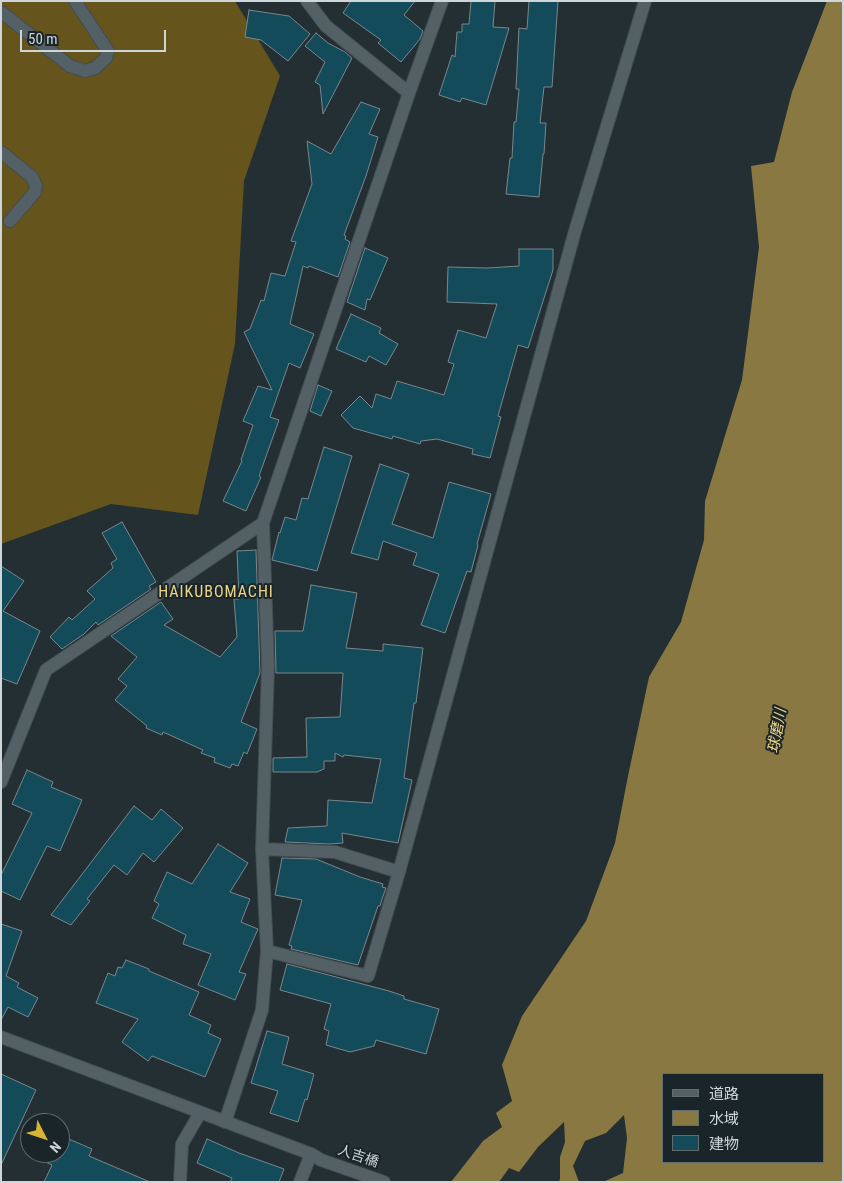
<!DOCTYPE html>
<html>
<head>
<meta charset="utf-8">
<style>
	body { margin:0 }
	#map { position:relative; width:844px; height:1183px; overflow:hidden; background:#232f33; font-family:"Roboto Condensed","Noto Sans JP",sans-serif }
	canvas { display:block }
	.frame { position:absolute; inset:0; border:2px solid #cfd6d9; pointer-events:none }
	.legend { position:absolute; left:662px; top:1073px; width:162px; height:90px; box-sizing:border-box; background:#192529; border:1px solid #626c6f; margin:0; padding:6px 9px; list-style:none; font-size:15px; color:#cfd6d9 }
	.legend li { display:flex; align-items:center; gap:10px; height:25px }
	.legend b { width:25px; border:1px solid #626c6f }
	.north { position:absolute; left:20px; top:1113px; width:50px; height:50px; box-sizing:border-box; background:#192529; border:1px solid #626c6f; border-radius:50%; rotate:131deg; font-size:14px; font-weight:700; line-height:20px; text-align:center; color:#cfd6d9 }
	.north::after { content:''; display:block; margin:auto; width:18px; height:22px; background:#d8b434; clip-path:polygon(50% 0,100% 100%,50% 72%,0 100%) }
	.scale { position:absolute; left:20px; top:30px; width:146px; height:22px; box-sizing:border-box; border:2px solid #cfd6d9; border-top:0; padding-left:6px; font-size:15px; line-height:18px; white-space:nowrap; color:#cfd6d9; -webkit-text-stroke:4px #192529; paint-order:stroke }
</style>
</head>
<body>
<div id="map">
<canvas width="844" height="1183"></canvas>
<div class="frame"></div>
<ul class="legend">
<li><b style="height:6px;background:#536065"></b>道路</li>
<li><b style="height:14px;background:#897841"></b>水域</li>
<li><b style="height:14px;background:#144b5b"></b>建物</li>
</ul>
<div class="north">N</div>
<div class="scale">50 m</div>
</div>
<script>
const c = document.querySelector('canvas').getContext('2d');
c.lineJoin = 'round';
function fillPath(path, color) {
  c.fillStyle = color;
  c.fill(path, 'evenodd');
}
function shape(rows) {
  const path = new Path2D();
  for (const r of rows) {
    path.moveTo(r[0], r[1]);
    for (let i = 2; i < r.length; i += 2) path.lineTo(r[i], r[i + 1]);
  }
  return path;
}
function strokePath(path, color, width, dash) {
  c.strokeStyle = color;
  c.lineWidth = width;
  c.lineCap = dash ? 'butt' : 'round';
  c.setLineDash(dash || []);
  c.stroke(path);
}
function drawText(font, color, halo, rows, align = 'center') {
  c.font = font + ' "Roboto Condensed","Noto Sans JP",sans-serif';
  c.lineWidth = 4;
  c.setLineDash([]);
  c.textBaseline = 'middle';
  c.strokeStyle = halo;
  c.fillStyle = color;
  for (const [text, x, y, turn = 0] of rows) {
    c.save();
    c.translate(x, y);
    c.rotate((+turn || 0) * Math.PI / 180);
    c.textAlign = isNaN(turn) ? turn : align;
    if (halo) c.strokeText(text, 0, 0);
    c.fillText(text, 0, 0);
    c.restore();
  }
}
fillPath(shape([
	[1,1,235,1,280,76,244,181,235,344,198,515,111,504,1,544]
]), '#65541c');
fillPath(shape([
	[827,1,843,1,843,1182,603,1182,623,1173,627,1138,624,1115,606,1133,585,1141,573,1166,579,1182,559,1182,560,1179,560,1157,565,1142,564,1122,538,1147,519,1172,509,1168,499,1182,451,1182,483,1141,502,1127,496,1113,512,1101,502,1065,522,1016,586,921,615,843,628,776,649,677,681,622,704,540,705,501,742,380,759,247,751,166,774,162,792,92],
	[663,1074,823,1074,823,1162,663,1162]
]), '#897841');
const building = shape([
	[351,1,415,1,404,15,423,31,420,39,401,62,378,43,381,40,343,13,351,1],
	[471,1,495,1,493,27,509,28,486,105,462,98,460,102,439,95,452,55,455,57,457,32,462,32,462,24,469,24,471,1],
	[529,1,558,1,552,87,544,87,540,123,546,123,544,154,543,154,539,197,506,194,510,158,512,158,514,122,516,122,519,89,516,89,519,28,527,29,529,1],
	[249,10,289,16,310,34,288,61,261,40,245,37,249,10],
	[316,33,328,43,345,52,352,58,323,114,320,85,315,82,325,62,305,46,316,33],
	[361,102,380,109,369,134,378,137,366,176,344,235,346,236,345,239,350,242,338,277,309,266,308,268,303,266,290,324,314,334,300,368,289,363,270,417,279,420,259,476,261,477,246,511,223,501,242,461,241,460,253,425,243,421,258,386,272,390,244,332,250,329,261,300,264,301,271,273,285,276,296,242,291,241,312,184,307,141,331,154,361,102],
	[365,248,388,258,370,300,367,299,365,310,347,302,365,248],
	[519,249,553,249,553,270,528,348,518,345,498,416,501,417,490,458,472,454,473,449,437,439,421,441,420,444,393,436,392,439,353,428,341,415,360,396,372,408,376,394,391,399,397,381,444,395,454,364,448,362,458,330,486,338,497,304,447,302,448,267,487,268,519,266,519,249],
	[351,314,381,328,379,333,398,344,386,365,369,356,366,362,336,349,351,314],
	[318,385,332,391,321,416,310,411,318,385],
	[324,447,352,456,317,571,272,560,279,532,280,533,285,517,296,520,302,498,308,499,324,447],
	[380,464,409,474,392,524,433,538,449,482,491,494,477,544,478,545,471,572,467,571,445,633,421,625,439,574,413,565,417,553,383,541,378,560,351,553,380,464],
	[122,522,156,582,149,586,151,589,98,625,96,622,84,634,62,649,50,637,69,617,72,620,95,599,87,591,113,568,111,563,117,559,102,533,122,522],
	[256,550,260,673,241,722,257,729,247,754,244,752,238,766,232,764,230,768,214,762,215,758,201,753,203,750,163,732,162,735,146,728,147,726,115,700,127,686,118,679,137,657,111,636,161,602,173,619,164,625,220,657,237,637,234,599,239,599,237,551,256,550],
	[1,566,24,581,3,611,40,631,17,684,1,678,1,566],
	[311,585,357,593,346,648,383,651,383,644,423,648,416,703,414,703,404,778,412,780,398,843,342,833,343,843,329,844,285,842,288,828,327,826,328,800,372,803,381,759,344,755,343,757,335,753,335,761,324,761,324,769,317,772,273,772,273,758,307,757,306,718,340,717,343,673,276,673,275,631,303,631,311,585],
	[27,770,53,782,51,787,82,800,60,851,47,846,20,900,1,891,1,875,32,813,12,804,27,770],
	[134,806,152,820,161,809,183,828,154,862,143,853,127,875,114,865,87,899,90,901,71,925,51,915,134,806],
	[218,844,248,863,230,892,250,899,241,922,258,929,239,972,246,974,235,1000,198,985,211,954,183,944,186,935,152,918,159,904,154,901,167,872,192,884,218,844],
	[282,858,316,859,360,877,383,884,382,887,386,888,382,899,380,906,378,906,358,965,291,949,292,946,289,945,302,900,275,895,282,858],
	[1,924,22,931,6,976,19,983,17,987,38,998,28,1017,8,1007,1,1020,1,924],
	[126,960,149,969,149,971,199,992,189,1015,211,1025,208,1033,221,1039,205,1077,152,1056,148,1061,122,1042,138,1019,96,1003,108,973,115,976,118,967,122,968,126,960],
	[287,964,389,991,404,996,404,999,439,1009,426,1054,376,1040,374,1046,350,1052,326,1045,329,1031,324,1029,331,1004,280,990,287,964],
	[267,1031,289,1037,282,1064,314,1074,307,1100,305,1099,298,1122,270,1113,278,1091,251,1083,267,1031],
	[1,1074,36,1090,1,1165,1,1074],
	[64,1137,92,1149,89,1156,150,1182,44,1182,52,1165,26,1153,60,1153,60,1147,64,1137],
	[207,1139,239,1153,284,1169,279,1182,230,1182,232,1178,197,1163,207,1139]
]);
fillPath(building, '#144b5b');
strokePath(building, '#79878c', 1);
const minor = shape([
	[307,1,326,26,409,93],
	[1,12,70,66,85,71,95,68,106,58,108,51,75,1],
	[1,152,32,177,36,186,35,192,10,221],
	[1,782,46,670,263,523],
	[262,849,335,852,399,872],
	[267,951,368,976,399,872,575,231,645,1],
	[225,1122,262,1010,267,951,262,849,268,667,263,523,409,93,442,1],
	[180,1182,182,1144,200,1113],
	[300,1182,311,1154]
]);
const tertiary = shape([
	[1,1037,311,1154,321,1160,384,1182]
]);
strokePath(minor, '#434c50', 14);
strokePath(tertiary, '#434c50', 14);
strokePath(minor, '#536065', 12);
strokePath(tertiary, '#536065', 12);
drawText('14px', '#cfd6d9', '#192529', [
	["人吉橋",358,1157,19]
]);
drawText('italic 15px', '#f1d784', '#192529', [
	["球磨川",778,731,-80]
]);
c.letterSpacing = '1px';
drawText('16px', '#eed689', '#192529', [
	["HAIKUBOMACHI",216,593]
]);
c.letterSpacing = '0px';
</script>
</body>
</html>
